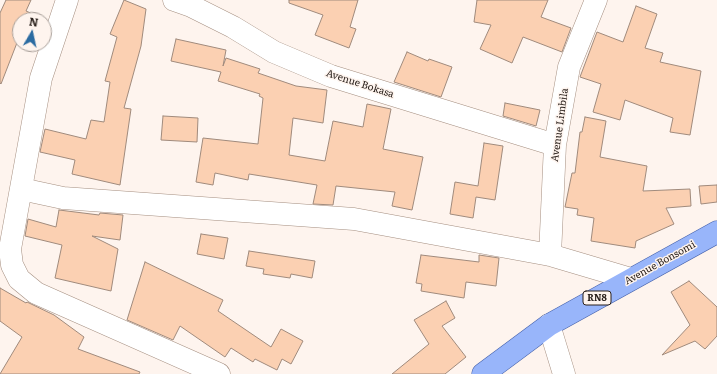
<!DOCTYPE html>
<html>
<head>
<meta charset="utf-8">
<style>
	body { margin:0 }
	#map { position:relative; width:717px; height:374px; overflow:hidden; background:#fef4ee; font-family:Literata,serif }
	canvas { display:block }
	.north { position:absolute; left:12px; top:12px; width:40px; height:40px; box-sizing:border-box; background:#fef4ee; border:1px solid #a9a09a; border-radius:50%; rotate:9deg; font-size:11px; font-weight:700; line-height:16px; text-align:center; color:#2a211c }
	.north::after { content:''; display:block; margin:auto; width:14px; height:18px; background:#2b6ba1; clip-path:polygon(50% 0,100% 100%,50% 72%,0 100%) }
</style>
</head>
<body>
<div id="map">
<canvas width="717" height="374"></canvas>
<div class="north">N</div>
</div>
<script>
const c = document.querySelector('canvas').getContext('2d');
c.lineJoin = 'round';
function fillPath(path, color) {
  c.fillStyle = color;
  c.fill(path, 'evenodd');
}
function shape(rows) {
  const path = new Path2D();
  for (const r of rows) {
    path.moveTo(r[0], r[1]);
    for (let i = 2; i < r.length; i += 2) path.lineTo(r[i], r[i + 1]);
  }
  return path;
}
function strokePath(path, color, width, dash) {
  c.strokeStyle = color;
  c.lineWidth = width;
  c.lineCap = dash ? 'butt' : 'round';
  c.setLineDash(dash || []);
  c.stroke(path);
}
function drawText(font, color, halo, rows, align = 'center') {
  c.font = font + ' Literata,serif';
  c.lineWidth = 3;
  c.setLineDash([]);
  c.textBaseline = 'middle';
  c.strokeStyle = halo;
  c.fillStyle = color;
  for (const [text, x, y, turn = 0] of rows) {
    c.save();
    c.translate(x, y);
    c.rotate((+turn || 0) * Math.PI / 180);
    c.textAlign = isNaN(turn) ? turn : align;
    if (halo) c.strokeText(text, 0, 0);
    c.fillText(text, 0, 0);
    c.restore();
  }
}
const building = shape([
	[6,0,31,0,26,11,47,20,44,29,44,20,20,20,20,35,1,84,0,83,0,13,6,0],
	[124,0,146,9,141,46,124,108,131,109,120,185,72,174,75,160,40,152,45,129,86,139,91,120,104,122,110,82,105,81,117,37,110,34,124,0],
	[289,0,358,0,350,27,356,29,349,48,315,35,323,15,289,3,289,0],
	[477,0,548,0,541,17,571,28,562,52,523,37,512,63,480,49,491,25,474,22,477,0],
	[636,6,657,14,645,48,663,53,660,62,701,71,690,135,670,132,673,118,625,100,620,120,593,112,601,84,580,77,597,32,623,42,636,6],
	[176,39,226,50,223,66,226,58,260,69,258,73,296,86,327,90,323,123,293,118,289,155,325,161,333,121,363,127,367,104,391,109,383,149,423,157,412,210,392,206,395,192,336,186,333,205,313,204,317,185,249,174,248,180,215,173,213,185,196,182,203,138,258,144,263,98,259,96,260,94,218,81,221,72,171,61,176,39],
	[407,52,428,61,429,59,452,67,441,97,394,82,407,52],
	[505,103,540,110,536,126,503,116,505,103],
	[163,116,198,118,197,142,161,140,163,116],
	[585,117,606,121,600,157,647,166,643,191,690,189,691,206,666,208,674,224,636,241,635,248,591,241,594,218,577,215,578,209,565,207,572,173,575,173,580,132,582,132,585,117],
	[484,143,503,146,495,200,476,197,473,218,450,214,455,182,478,186,484,143],
	[717,185,717,202,701,204,699,186,717,185],
	[59,210,99,215,100,213,123,215,120,240,92,236,118,249,111,291,55,278,62,245,25,236,28,219,56,227,59,210],
	[201,234,228,238,224,259,197,254,201,234],
	[249,251,315,261,312,278,291,274,290,278,263,274,264,269,246,266,249,251],
	[421,255,479,262,479,255,499,258,496,286,466,282,464,298,421,291,422,284,416,283,421,255],
	[145,262,223,300,218,311,271,347,281,329,303,341,291,364,282,359,277,370,255,359,253,362,231,348,225,357,180,326,173,340,127,320,145,262],
	[689,281,717,307,717,336,705,349,695,341,662,355,690,325,671,292,689,281],
	[0,288,26,303,27,302,54,315,84,337,78,349,140,372,139,374,0,374,22,337,0,321,0,288],
	[446,301,455,318,442,326,466,357,445,374,392,374,429,344,414,320,446,301]
]);
fillPath(building, '#fbd0b2');
strokePath(building, '#a08a7c', 1);
const street = shape([
	[67,0,41,78,10,249,12,265,19,279,36,293,219,374],
	[174,0,191,6,233,27,274,52,331,76,555,145],
	[21,189,63,198,354,219,550,255,631,279],
	[550,255,555,145,569,67,596,0],
	[549,325,564,374]
]);
const primary = shape([
	[483,374,549,325,717,232]
]);
strokePath(street, '#a58f81', 23);
strokePath(primary, '#4561aa', 23);
strokePath(street, '#fff', 22);
strokePath(primary, '#98b5fa', 22);
for (const [x, y, w] of [
	[597,298,28]
]) {
  const box = new Path2D();
  box.roundRect(x - w / 2, y - 7, w, 14, 3);
  c.fillStyle = '#fef4ee';
  c.fill(box);
  strokePath(box, '#2a211c', 1);
}
drawText('bold 9px', '#2a211c', null, [
	["RN8",597,298]
]);
drawText('10px', '#2a211c', '#fef4ee', [
	["Avenue Bokasa",360,84,18],
	["Avenue Limbila",560,125,-82],
	["Avenue Bonsomi",660,263,-29]
]);
</script>
</body>
</html>
